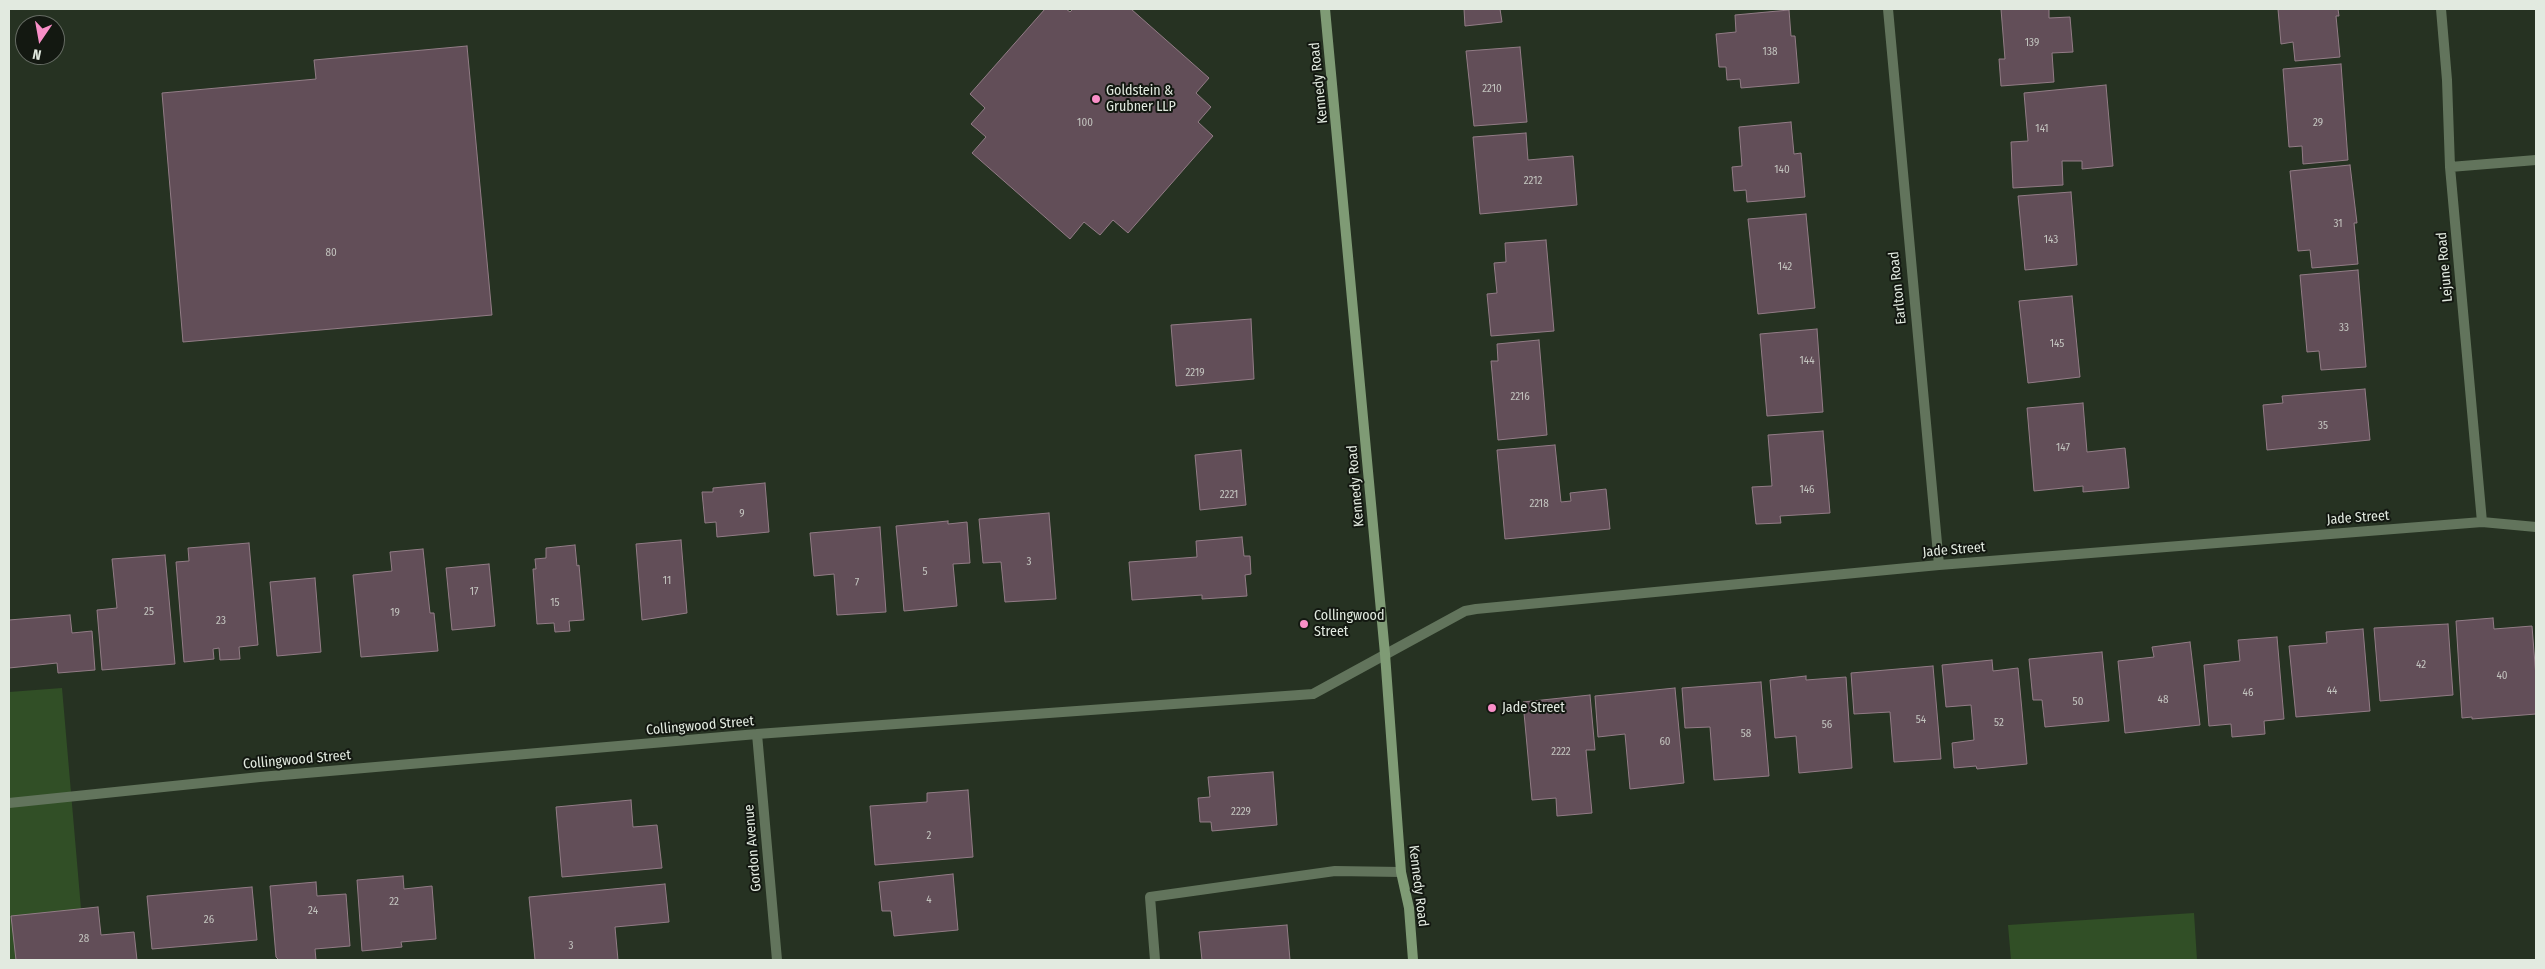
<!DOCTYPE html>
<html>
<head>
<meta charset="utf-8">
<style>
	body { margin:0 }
	#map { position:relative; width:2545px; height:969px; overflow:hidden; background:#263222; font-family:"Fira Sans Condensed",sans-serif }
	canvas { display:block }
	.frame { position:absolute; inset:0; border:10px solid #e2eae0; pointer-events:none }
	.north { position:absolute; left:15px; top:15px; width:50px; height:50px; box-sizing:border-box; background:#131811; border:1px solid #666c64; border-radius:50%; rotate:192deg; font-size:14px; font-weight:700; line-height:20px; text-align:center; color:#e2eae0 }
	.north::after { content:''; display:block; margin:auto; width:18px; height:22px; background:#f98fc8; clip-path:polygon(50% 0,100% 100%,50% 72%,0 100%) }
</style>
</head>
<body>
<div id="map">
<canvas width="2545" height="969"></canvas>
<div class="frame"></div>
<div class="north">N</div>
</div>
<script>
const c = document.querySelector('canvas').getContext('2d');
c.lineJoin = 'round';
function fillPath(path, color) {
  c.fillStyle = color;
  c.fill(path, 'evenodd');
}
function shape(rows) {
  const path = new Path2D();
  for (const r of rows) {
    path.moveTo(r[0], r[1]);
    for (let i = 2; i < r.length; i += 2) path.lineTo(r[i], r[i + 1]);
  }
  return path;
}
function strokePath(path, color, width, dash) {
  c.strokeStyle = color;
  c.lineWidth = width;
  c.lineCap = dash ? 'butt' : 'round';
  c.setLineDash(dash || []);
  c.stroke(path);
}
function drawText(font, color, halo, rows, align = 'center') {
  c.font = font + ' "Fira Sans Condensed",sans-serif';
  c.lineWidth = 4;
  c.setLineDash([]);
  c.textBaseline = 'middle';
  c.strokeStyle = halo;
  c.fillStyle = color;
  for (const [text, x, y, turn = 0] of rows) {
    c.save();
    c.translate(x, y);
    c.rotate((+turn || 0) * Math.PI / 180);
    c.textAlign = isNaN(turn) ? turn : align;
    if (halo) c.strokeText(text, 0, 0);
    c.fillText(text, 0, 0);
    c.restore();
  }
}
fillPath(shape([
	[62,688,83,932,17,938,19,960,9,960,9,692],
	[2194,913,2197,960,2011,960,2008,925]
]), '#314f26');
const building = shape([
	[1045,9,1066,9,1070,12,1073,9,1131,9,1209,78,1196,93,1211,107,1198,122,1213,136,1128,233,1113,220,1100,235,1084,222,1070,239,972,153,986,137,971,124,985,108,970,94,1045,9],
	[1464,9,1500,9,1502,22,1465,26,1464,9],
	[2001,9,2049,9,2049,18,2070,17,2073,52,2052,53,2054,82,2001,86,1999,59,2005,59,2001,9],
	[2278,9,2338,9,2339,16,2336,16,2340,57,2295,61,2293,42,2281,44,2278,9],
	[1789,10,1791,36,1795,36,1799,83,1741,88,1740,79,1727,80,1726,67,1719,67,1716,34,1736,32,1735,15,1789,10],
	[467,46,492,315,183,342,162,93,316,79,314,60,467,46],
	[1520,47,1527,122,1474,126,1466,51,1520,47],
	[2341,64,2348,160,2303,164,2302,146,2289,147,2283,69,2341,64],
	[2106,85,2113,166,2082,169,2082,161,2062,161,2063,185,2013,188,2011,142,2028,141,2024,93,2106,85],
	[1791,122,1794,154,1801,153,1805,197,1747,202,1746,190,1734,191,1732,167,1742,166,1739,127,1791,122],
	[1526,133,1528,160,1573,156,1577,205,1480,214,1473,137,1526,133],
	[2350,165,2357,223,2354,223,2358,264,2312,268,2310,250,2298,251,2290,171,2350,165],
	[2071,192,2077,265,2025,270,2018,196,2071,192],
	[1806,214,1815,308,1758,314,1748,219,1806,214],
	[1546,240,1554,331,1491,336,1487,294,1497,293,1494,263,1506,262,1505,243,1546,240],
	[2358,270,2366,367,2321,370,2319,351,2307,352,2300,275,2358,270],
	[2072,296,2080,377,2028,383,2019,301,2072,296],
	[1251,319,1254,379,1176,386,1171,325,1251,319],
	[1817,329,1823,412,1767,416,1760,334,1817,329],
	[1539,340,1547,435,1498,440,1491,361,1498,361,1497,344,1539,340],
	[2365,389,2370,440,2267,450,2263,405,2283,403,2282,396,2365,389],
	[2083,403,2087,452,2125,448,2129,488,2083,492,2083,486,2034,491,2027,408,2083,403],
	[1823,431,1830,513,1780,516,1781,523,1756,524,1752,487,1772,486,1768,435,1823,431],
	[1555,445,1561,502,1571,501,1570,493,1606,489,1610,529,1505,539,1497,450,1555,445],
	[1241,450,1246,505,1200,510,1195,455,1241,450],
	[765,483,769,532,717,537,716,522,705,523,702,492,713,492,713,488,765,483],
	[1049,513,1056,599,1005,602,1001,562,983,563,979,519,1049,513],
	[948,521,948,524,967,522,970,563,953,564,957,606,904,611,896,526,948,521],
	[880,527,886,612,837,615,834,574,814,576,810,533,880,527],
	[1242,537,1244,556,1250,556,1251,574,1245,575,1247,596,1202,599,1202,595,1132,600,1129,562,1197,557,1196,541,1242,537],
	[681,540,687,613,642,620,636,544,681,540],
	[249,543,258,645,239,647,240,659,220,660,219,648,213,649,214,659,184,662,176,562,189,561,188,548,249,543],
	[575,545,577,566,579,565,584,620,569,621,570,631,555,632,554,623,537,624,533,569,536,569,535,559,546,558,546,548,575,545],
	[423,549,430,613,434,613,438,651,361,657,353,575,392,571,390,552,423,549],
	[165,555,175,664,102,670,97,610,117,608,112,559,165,555],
	[489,564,495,626,452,630,446,568,489,564],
	[315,578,321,652,277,656,270,582,315,578],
	[70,615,72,633,92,631,95,670,58,673,57,663,9,668,9,620,70,615],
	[2493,618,2494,629,2532,626,2536,677,2536,714,2472,719,2472,717,2462,718,2456,621,2493,618],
	[2448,624,2453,695,2380,701,2374,628,2448,624],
	[2363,629,2370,711,2296,717,2289,646,2327,643,2326,632,2363,629],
	[2277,637,2284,719,2264,721,2265,734,2232,737,2231,724,2209,726,2204,665,2240,661,2238,640,2277,637],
	[2190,642,2200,725,2125,733,2118,661,2154,657,2152,647,2190,642],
	[2102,652,2109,721,2045,727,2042,700,2033,700,2029,659,2102,652],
	[1992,660,1993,671,2018,668,2027,764,1977,769,1976,766,1954,768,1952,743,1974,740,1971,705,1946,707,1942,665,1992,660],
	[1933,666,1941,759,1894,762,1890,712,1854,714,1851,673,1933,666],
	[1806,676,1806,680,1846,677,1852,768,1799,773,1796,736,1775,738,1770,680,1806,676],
	[1761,682,1769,776,1714,780,1710,727,1685,728,1682,688,1761,682],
	[1675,688,1684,783,1630,789,1625,734,1598,737,1595,696,1675,688],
	[1590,695,1595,750,1586,750,1592,813,1557,816,1556,798,1532,800,1523,702,1590,695],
	[1273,772,1277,825,1212,831,1211,822,1200,822,1198,798,1210,797,1208,777,1273,772],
	[968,790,973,857,875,865,870,806,927,802,927,793,968,790],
	[631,800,633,827,657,825,662,868,562,877,556,807,631,800],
	[953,874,958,930,894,936,891,911,882,911,879,882,953,874],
	[403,876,404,889,432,886,436,939,401,942,402,947,362,951,357,880,403,876],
	[316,882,317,896,346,894,350,946,315,949,316,960,279,960,276,957,270,886,316,882],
	[665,884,669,922,615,927,618,960,535,960,529,897,665,884],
	[252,887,257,940,152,949,147,896,252,887],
	[98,907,101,935,134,932,137,960,16,960,11,916,98,907],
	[1287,925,1290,960,1202,960,1199,932,1287,925]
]);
fillPath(building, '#624e58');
strokePath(building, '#927c86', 1);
strokePath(shape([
	[1155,960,1150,897,1335,871,1401,872]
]), '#62745c', 10);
strokePath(shape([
	[1888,9,1939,565],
	[2441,9,2447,80,2450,167,2482,522],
	[2450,167,2536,160],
	[757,734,777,960],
	[9,803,260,777,757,734,1313,694,1465,611,1476,609,1939,565,2482,522,2536,527]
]), '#62745c', 10);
strokePath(shape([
	[1325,9,1385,654,1401,872,1409,908,1413,960]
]), '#7f9b75', 10);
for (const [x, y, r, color] of [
	[1096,99,5,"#f98fc8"],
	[1304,624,5,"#f98fc8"],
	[1492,708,5,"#f98fc8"]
]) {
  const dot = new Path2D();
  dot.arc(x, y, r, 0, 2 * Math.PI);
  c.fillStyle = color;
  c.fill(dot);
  strokePath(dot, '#131811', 2);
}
drawText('11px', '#c2c3be', null, [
	["139",2032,43],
	["138",1770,52],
	["2210",1492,89],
	["100",1085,123],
	["29",2318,123],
	["141",2042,129],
	["140",1782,170],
	["2212",1533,181],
	["31",2338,224],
	["143",2051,240],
	["80",331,253],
	["142",1785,267],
	["33",2344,328],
	["145",2057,344],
	["144",1807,361],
	["2219",1195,373],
	["2216",1520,397],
	["35",2323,426],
	["147",2063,448],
	["146",1807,490],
	["2221",1229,495],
	["2218",1539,504],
	["9",742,514],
	["3",1029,562],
	["5",925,572],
	["11",667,581],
	["7",857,583],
	["17",474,592],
	["15",555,603],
	["25",149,612],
	["19",395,613],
	["23",221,621],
	["42",2421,665],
	["40",2502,676],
	["44",2332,691],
	["46",2248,693],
	["48",2163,700],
	["50",2078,702],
	["54",1921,720],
	["52",1999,723],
	["56",1827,725],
	["58",1746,734],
	["60",1665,742],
	["2222",1561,752],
	["2229",1241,812],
	["2",929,836],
	["4",929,900],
	["22",394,902],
	["24",313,911],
	["26",209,920],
	["28",84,939],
	["3",571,946]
]);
drawText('14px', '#e2eae0', '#131811', [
	["Kennedy Road",1319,83,-96],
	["Lejune Road",2445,267,-95],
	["Earlton Road",1898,288,-96],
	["Kennedy Road",1356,486,-95],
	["Jade Street",2358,518,-4],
	["Jade Street",1954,550,-5],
	["Collingwood Street",700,726,-5],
	["Collingwood Street",297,760,-5],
	["Gordon Avenue",753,848,-95],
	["Kennedy Road",1418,886,83]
]);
drawText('14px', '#e2eae0', '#131811', [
	["Goldstein &",1106,91],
	["Grubner LLP",1106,107],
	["Collingwood",1314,616],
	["Street",1314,632],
	["Jade Street",1502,708]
], 'left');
</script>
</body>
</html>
